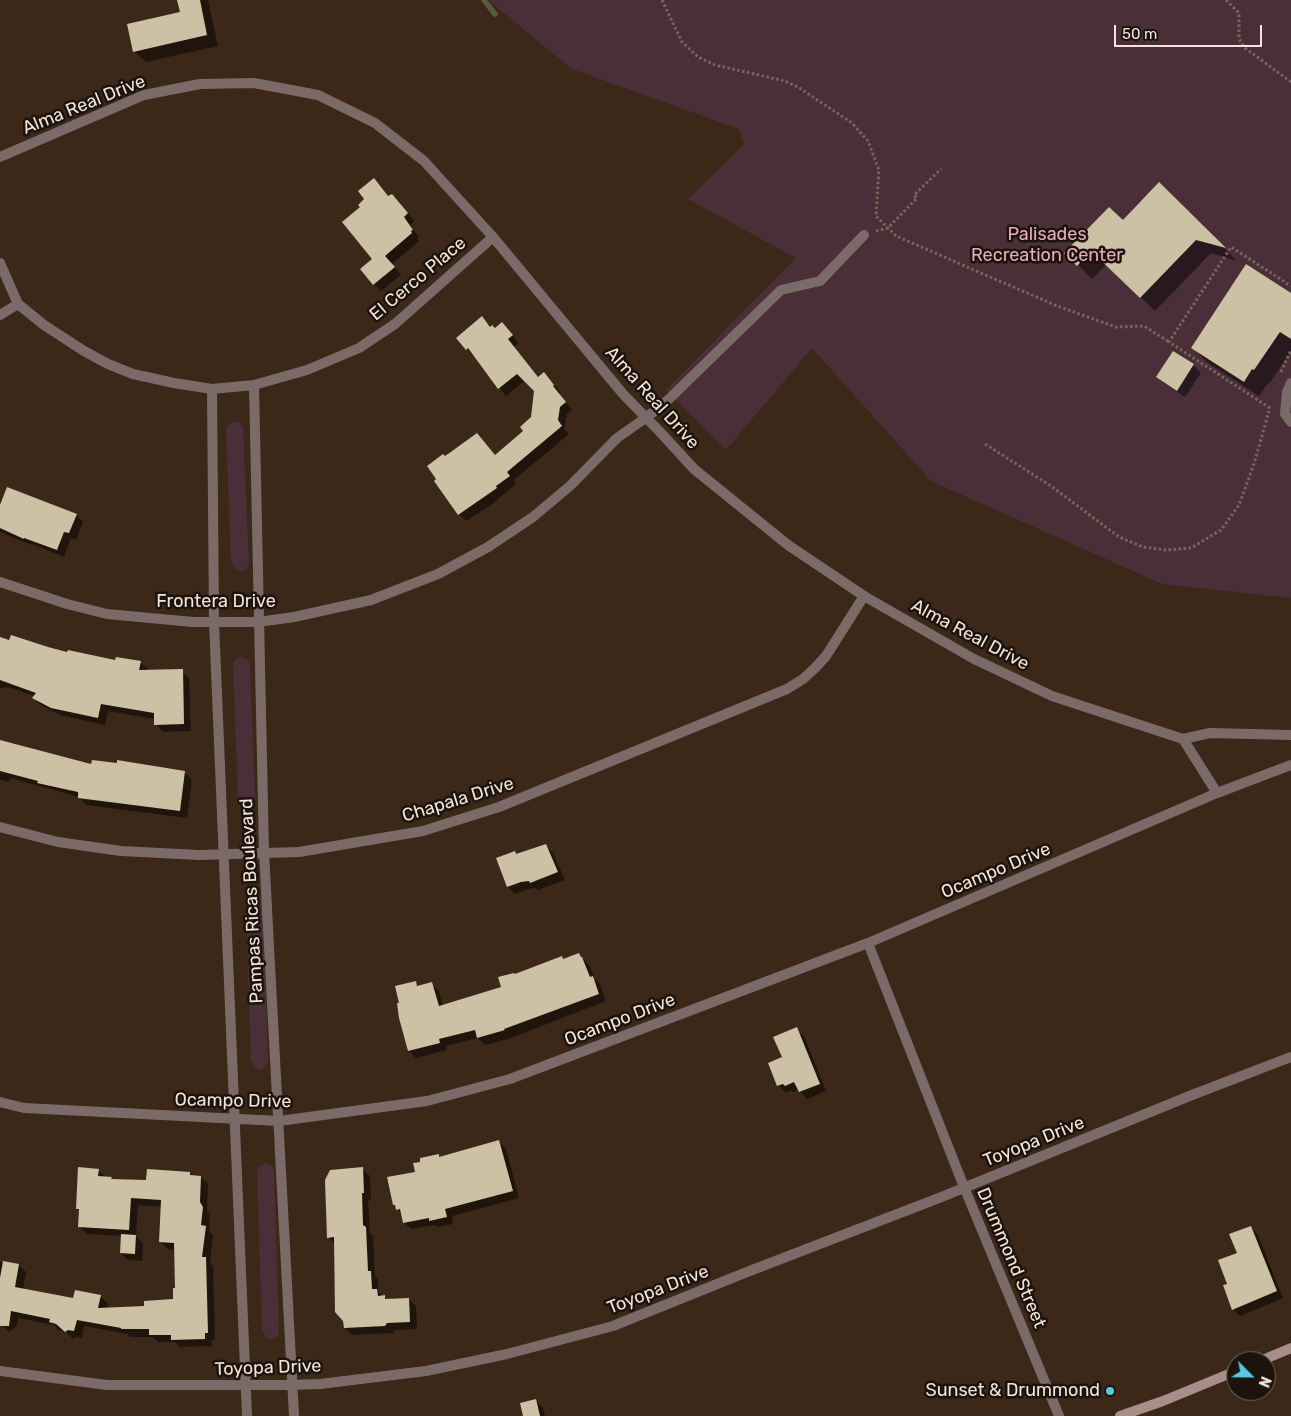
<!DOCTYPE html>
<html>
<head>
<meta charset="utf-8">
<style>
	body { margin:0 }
	#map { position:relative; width:1291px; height:1416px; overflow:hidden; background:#3c2818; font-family:Rubik,sans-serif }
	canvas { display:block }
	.north { position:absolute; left:1226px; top:1351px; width:50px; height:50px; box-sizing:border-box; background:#1c130c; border:1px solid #72675f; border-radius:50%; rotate:113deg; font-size:14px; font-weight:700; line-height:20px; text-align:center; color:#f2e5db }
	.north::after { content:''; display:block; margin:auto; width:18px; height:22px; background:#55cae0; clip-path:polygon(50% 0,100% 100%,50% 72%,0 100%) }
	.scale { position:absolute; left:1114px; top:25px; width:148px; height:22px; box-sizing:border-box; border:2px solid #f2e5db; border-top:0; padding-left:6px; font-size:15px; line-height:18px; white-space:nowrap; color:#f2e5db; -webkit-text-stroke:4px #1c130c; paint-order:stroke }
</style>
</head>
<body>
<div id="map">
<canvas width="1291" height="1416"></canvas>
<div class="north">N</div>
<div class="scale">50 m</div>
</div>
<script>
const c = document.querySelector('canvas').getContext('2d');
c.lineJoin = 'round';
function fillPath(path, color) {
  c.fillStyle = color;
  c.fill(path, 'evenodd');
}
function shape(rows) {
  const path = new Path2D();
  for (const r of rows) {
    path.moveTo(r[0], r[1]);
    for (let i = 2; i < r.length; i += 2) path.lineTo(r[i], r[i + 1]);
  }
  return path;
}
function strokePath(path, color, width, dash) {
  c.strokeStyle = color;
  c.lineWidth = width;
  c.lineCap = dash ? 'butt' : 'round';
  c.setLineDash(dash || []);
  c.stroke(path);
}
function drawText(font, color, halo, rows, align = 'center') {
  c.font = font + ' Rubik,sans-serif';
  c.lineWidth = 5;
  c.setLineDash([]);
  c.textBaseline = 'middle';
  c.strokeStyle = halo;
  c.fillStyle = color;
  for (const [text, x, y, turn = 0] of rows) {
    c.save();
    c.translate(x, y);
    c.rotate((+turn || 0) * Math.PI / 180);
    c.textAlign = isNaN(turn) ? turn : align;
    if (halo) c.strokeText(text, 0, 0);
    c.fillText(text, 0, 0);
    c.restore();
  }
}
fillPath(shape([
	[488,0,1291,0,1291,598,1162,584,931,481,812,348,726,450,666,390,796,258,688,199,744,144,739,129,572,69],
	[235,422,240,423,243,428,249,563,246,569,241,572,235,569,231,562,226,429,229,424],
	[241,657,247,659,250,663,255,798,253,804,248,808,242,805,238,797,233,664,236,659],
	[255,893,260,895,263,898,268,1061,266,1066,260,1070,255,1067,251,1060,246,900,249,895],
	[266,1163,271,1165,274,1169,279,1331,277,1337,271,1340,266,1337,262,1330,257,1170,260,1166]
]), '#4a2f38');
fillPath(shape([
	[178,0,208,0,218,46,146,62,134,51,181,13],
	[373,179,389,197,399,202,414,221,410,225,419,237,417,239,419,241,392,264,401,275,381,291,374,284,374,259,362,207],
	[1159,184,1237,261,1211,253,1155,311,1106,265,1092,279,1066,253,1123,222],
	[1291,295,1291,351,1269,384,1268,383,1259,396,1208,363,1193,348],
	[482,318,495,330,509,331,519,343,514,347,539,378,551,381,561,393,559,394,572,410,567,414,564,429,569,434,514,480,516,484,491,505,466,521,459,514,445,457,477,435,496,456,525,431,532,418,535,390,525,380,506,396,474,356,467,349],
	[1173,352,1193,365,1201,373,1185,397,1165,384,1158,377],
	[0,507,76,515,83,522,76,540,71,538,64,557,32,544,31,545,0,532],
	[0,638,116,661,140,662,148,669,147,671,182,671,189,678,191,731,163,732,156,724,155,719,108,711,105,725,60,715,41,705,34,698,35,696,7,687,0,688],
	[0,741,93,765,184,772,192,780,187,818,86,805,79,797,10,778,9,782,0,780],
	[545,845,553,853,565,880,538,890,536,888,529,889,515,894,508,887,498,859,517,855],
	[579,954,589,965,595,979,600,984,606,1001,511,1038,485,1045,478,1038,446,1046,447,1050,416,1058,409,1051,400,1003,415,982,420,987,431,984,439,991,443,1006,502,987,515,975],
	[796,1029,804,1036,826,1091,807,1099,799,1090,793,1092,791,1090,786,1093,778,1085,783,1058],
	[499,1141,506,1149,519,1198,452,1216,453,1224,438,1227,435,1225,411,1229,404,1222,402,1214,394,1205,416,1173,438,1156,441,1158],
	[362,1169,370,1176,371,1200,368,1200,370,1233,373,1236,375,1277,378,1279,378,1292,388,1300,408,1299,416,1306,417,1329,394,1330,393,1333,352,1335,345,1328,335,1244,329,1238,326,1180],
	[98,1170,106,1177,111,1178,113,1180,147,1182,190,1173,193,1176,201,1177,208,1184,207,1210,210,1215,209,1230,213,1235,210,1263,213,1266,215,1340,212,1340,212,1346,180,1347,175,1342,158,1342,153,1337,130,1337,128,1334,84,1326,82,1338,76,1337,73,1339,65,1331,58,1330,54,1325,18,1318,17,1326,9,1332,4,1327,0,1326,0,1262,19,1265,26,1272,23,1290,74,1300,100,1296,108,1304,107,1309,145,1307,174,1301,176,1289,175,1250,168,1249,160,1241,162,1207,138,1205,136,1236,143,1244,142,1261,128,1260,121,1253,122,1236,87,1234,79,1226,80,1211,77,1208],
	[1250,1227,1258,1235,1283,1298,1240,1316,1233,1309,1228,1285,1239,1254],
	[535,1400,543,1408,545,1416,525,1416]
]), '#0007');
strokePath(shape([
	[484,0,495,14]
]), '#545c3e', 5.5);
fillPath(shape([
	[177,0,200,0,207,35,133,52,127,24,180,12],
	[374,178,388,196,392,194,408,213,404,217,413,230,411,231,412,233,385,256,395,267,373,285,360,269,372,259,342,222,360,207,358,205,364,199,358,191],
	[1159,182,1226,248,1196,240,1140,298,1091,251,1077,266,1064,253,1109,207,1123,220],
	[1246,264,1291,293,1291,339,1280,332,1254,370,1252,369,1244,382,1191,348],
	[482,316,490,327,492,325,495,328,502,322,513,335,508,339,538,377,544,372,554,385,553,386,566,402,560,407,558,420,562,426,507,472,510,476,496,486,497,488,458,515,434,481,436,479,427,466,443,454,445,456,448,454,477,433,495,455,523,431,520,427,531,417,534,391,517,374,498,389,468,348,466,350,456,338],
	[1173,351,1194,364,1177,391,1156,377],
	[7,487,77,514,69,533,64,532,57,550,24,538,24,539,0,528,0,505],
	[11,635,48,647,67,652,68,650,115,660,116,657,141,661,139,670,183,669,184,724,154,725,154,713,101,704,98,718,51,708,32,698,36,693,0,680,0,637,9,640],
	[0,740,91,764,92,760,117,763,117,760,185,771,180,811,78,798,78,792,37,783,38,781,0,771],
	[546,844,558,872,530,883,529,881,521,882,507,887,496,858,515,851,516,854],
	[579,953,581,957,582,957,590,977,593,976,599,994,504,1029,505,1030,477,1038,475,1030,439,1039,440,1043,408,1051,399,1018,397,1003,399,1003,395,986,416,981,417,986,432,982,439,1006,501,987,498,977,514,973,515,974,562,956,563,959],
	[797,1027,820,1084,799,1092,794,1082,785,1086,783,1084,777,1086,768,1063,782,1057,773,1037],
	[499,1140,513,1191,445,1209,447,1217,429,1221,429,1218,403,1223,400,1209,396,1210,395,1205,393,1205,387,1177,415,1172,413,1163,420,1162,420,1158,439,1154,439,1157],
	[78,1167,99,1169,98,1176,112,1177,111,1179,146,1180,147,1169,190,1172,190,1175,201,1176,200,1202,203,1207,201,1225,206,1226,202,1257,206,1257,208,1333,205,1333,205,1339,171,1340,171,1335,149,1335,149,1329,121,1329,121,1328,77,1320,74,1331,68,1330,65,1332,56,1324,49,1322,50,1319,11,1311,9,1326,0,1326,0,1278,3,1261,19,1264,15,1287,73,1298,75,1290,101,1295,98,1308,144,1306,144,1301,173,1299,173,1288,175,1288,174,1243,159,1242,161,1200,131,1198,129,1230,78,1227,79,1209,76,1209],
	[363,1167,364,1193,362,1193,363,1225,366,1227,368,1271,371,1271,372,1289,377,1289,378,1296,385,1295,385,1299,409,1298,410,1322,387,1323,385,1326,344,1328,343,1321,335,1312,334,1237,327,1238,325,1180,330,1170],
	[1251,1226,1277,1291,1232,1310,1223,1285,1227,1284,1218,1260,1237,1253,1229,1234],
	[121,1234,136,1235,135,1254,120,1253],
	[536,1399,540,1416,523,1416,520,1403]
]), '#ccc1a5');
strokePath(shape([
	[662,0,682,42,698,57,715,65,785,81,798,87,852,123,868,141,879,170,876,216,896,236,1057,306,1116,327,1144,326,1169,342],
	[1226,0,1239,13,1239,39,1245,48,1291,82],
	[876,231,888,228,917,198,914,195,941,169],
	[1281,372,1291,350],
	[1270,408,1169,342,1231,247,1291,286],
	[985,444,1051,486,1119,537,1143,547,1166,550,1191,548,1221,530,1239,505,1254,464,1269,411]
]), '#786658', 3, [2.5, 2.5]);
strokePath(shape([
	[1291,383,1287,392,1285,414,1291,422],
	[647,417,667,401,781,290,820,281,864,235]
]), '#7b6b68', 10);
strokePath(shape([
	[0,263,18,304,44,325,84,351,108,364,133,374,174,383,212,389,254,385,307,370,359,348,395,324,493,237],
	[0,315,18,304],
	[254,385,264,852,294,1416],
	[212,389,214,622,247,1416],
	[0,582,67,604,107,614,193,622,258,622,294,617,371,600,438,574,488,547,533,517,570,486,617,438,647,417],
	[0,827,58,842,121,851,199,855,299,852,423,831,499,807,787,689,803,679,815,668,826,656,864,596],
	[868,943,964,1187,1059,1416],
	[0,1102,24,1108,279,1121,427,1101,510,1079,868,943,1217,793],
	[0,1371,107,1385,291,1385,320,1384,426,1371,507,1354,613,1326,747,1272,939,1198,1192,1095,1291,1057]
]), '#7b6b68', 10);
strokePath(shape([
	[0,157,144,95,200,84,254,83,318,95,375,123,424,161,493,237,623,394,661,433,694,469,788,545,864,596,974,659,1052,696,1183,739,1217,793,1291,765],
	[1183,739,1210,733,1291,735]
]), '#7b6b68', 10);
strokePath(shape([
	[1260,1361,1291,1348],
	[1120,1416,1163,1401,1236,1371]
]), '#a88d89', 10);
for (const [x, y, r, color] of [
	[1110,1391,5,"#55cae0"]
]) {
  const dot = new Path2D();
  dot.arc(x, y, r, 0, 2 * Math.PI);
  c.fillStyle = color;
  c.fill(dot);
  strokePath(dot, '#1c130c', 2);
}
drawText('18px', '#f2e5db', '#1c130c', [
	["Alma Real Drive",84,105,-22],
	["El Cerco Place",418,279,-40],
	["Alma Real Drive",652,398,48],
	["Frontera Drive",216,602],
	["Alma Real Drive",970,635,28],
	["Chapala Drive",458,800,-17],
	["Ocampo Drive",996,871,-23],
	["Pampas Ricas Boulevard",252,901,-93],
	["Ocampo Drive",620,1020,-21],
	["Ocampo Drive",233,1101,1],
	["Toyopa Drive",1034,1142,-22],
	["Drummond Street",1011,1258,67],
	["Toyopa Drive",658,1290,-21],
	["Toyopa Drive",268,1368,-2]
]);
drawText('18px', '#eaabbf', '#1c130c', [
	["Palisades",1047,235],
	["Recreation Center",1047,256]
]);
drawText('18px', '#f2e5db', '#1c130c', [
	["Sunset & Drummond",1100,1391]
], 'right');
</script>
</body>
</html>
